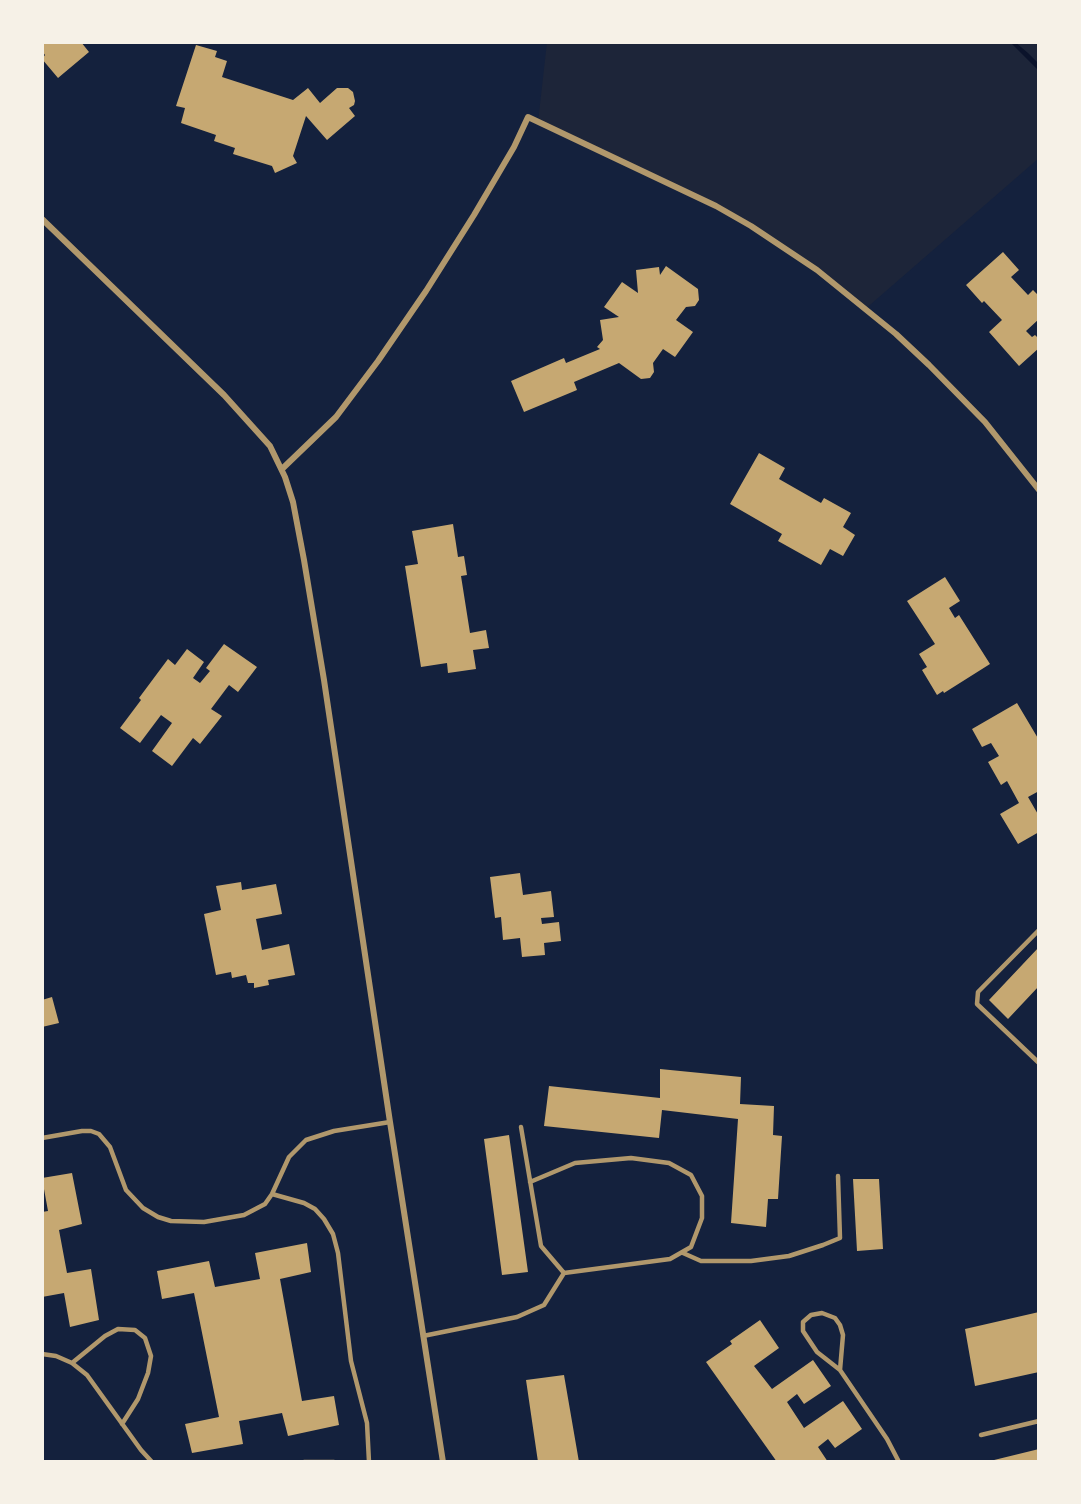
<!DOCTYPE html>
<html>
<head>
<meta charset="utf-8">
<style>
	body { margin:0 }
	#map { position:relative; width:1081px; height:1504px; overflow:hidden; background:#14213d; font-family:"Noto Sans",sans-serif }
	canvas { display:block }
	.frame { position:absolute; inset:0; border:44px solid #f6f1e7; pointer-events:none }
</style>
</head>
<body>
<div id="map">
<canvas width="1081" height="1504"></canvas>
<div class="frame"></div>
</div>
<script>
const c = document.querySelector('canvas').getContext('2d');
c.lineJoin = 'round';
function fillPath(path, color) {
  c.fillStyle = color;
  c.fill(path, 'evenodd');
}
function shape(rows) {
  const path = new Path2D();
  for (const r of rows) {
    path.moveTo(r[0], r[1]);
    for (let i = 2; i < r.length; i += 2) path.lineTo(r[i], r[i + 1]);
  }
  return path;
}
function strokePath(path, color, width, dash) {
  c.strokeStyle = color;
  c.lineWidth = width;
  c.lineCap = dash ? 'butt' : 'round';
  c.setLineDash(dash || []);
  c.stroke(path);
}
fillPath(shape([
	[547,42,1039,42,1039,158,863,311,833,284,741,221,538,122]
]), '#1d2539');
fillPath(shape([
	[1010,42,1015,42,1028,53,1039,64,1039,71]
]), '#0b132b');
fillPath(shape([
	[42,42,81,42,89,52,58,78,42,59,45,55,42,51],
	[196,45,217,51,215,57,227,61,222,77,293,100,308,88,320,103,337,88,348,88,353,92,355,101,354,105,349,108,355,116,327,140,306,116,293,156,297,163,275,173,272,166,233,154,235,148,214,141,216,135,181,123,185,108,176,106],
	[1003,252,1019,270,1011,277,1028,295,1033,290,1039,296,1039,319,1026,331,1032,337,1035,335,1039,339,1039,348,1019,366,989,332,1002,320,984,301,982,303,966,285],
	[666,266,698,289,699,300,695,306,686,307,676,320,693,332,675,357,663,349,653,363,654,372,650,378,641,379,619,363,574,382,577,390,524,412,511,381,564,358,566,363,600,349,597,347,603,340,600,320,619,317,604,307,622,282,638,293,636,270,659,267,660,275],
	[759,453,785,468,779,479,821,503,824,498,851,513,843,527,855,535,843,556,830,549,821,565,778,541,782,534,730,504],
	[453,524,458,557,464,556,467,575,461,576,470,633,486,630,489,648,473,650,476,669,448,673,447,663,421,667,405,566,418,564,412,531],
	[945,577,960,601,949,608,955,618,959,615,990,664,944,693,943,691,937,695,922,670,927,667,919,654,935,644,907,601],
	[224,644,257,667,238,692,229,685,211,709,222,716,200,744,193,738,172,766,152,751,172,723,161,715,140,743,120,728,141,700,139,698,168,659,175,665,187,649,204,662,193,678,200,683,210,671,206,668],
	[1017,703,1039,740,1039,791,1028,797,1039,816,1039,832,1018,844,1000,814,1019,803,1007,781,1001,785,988,762,999,756,991,743,982,747,972,729],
	[520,873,523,895,551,891,554,917,541,918,542,924,559,922,561,941,544,943,545,955,522,957,520,938,503,940,501,917,495,918,490,877],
	[241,882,242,890,276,884,282,914,256,919,262,950,289,944,295,975,268,980,269,985,254,988,254,983,248,983,246,975,232,978,231,972,216,975,204,914,221,910,216,886],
	[1039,947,1039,986,1008,1019,989,1000],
	[52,997,59,1023,42,1027,42,1000],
	[660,1069,741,1077,740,1104,774,1106,773,1135,782,1136,778,1199,768,1199,766,1227,731,1223,738,1119,662,1110,659,1138,544,1126,549,1086,660,1098],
	[509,1135,528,1272,502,1275,484,1139],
	[72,1173,82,1224,59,1230,67,1273,91,1269,99,1320,70,1327,64,1293,42,1297,42,1212,48,1211,42,1178],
	[853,1179,879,1179,883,1249,857,1251],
	[307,1243,311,1272,280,1279,302,1401,334,1396,339,1425,288,1436,282,1413,239,1421,243,1444,192,1453,185,1424,219,1417,194,1293,162,1299,157,1271,209,1261,215,1287,260,1279,255,1253],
	[1039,1312,1039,1372,975,1386,965,1329],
	[760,1320,779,1348,754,1366,772,1389,813,1360,831,1386,804,1404,797,1394,787,1402,804,1428,843,1401,862,1429,835,1448,828,1439,818,1447,828,1462,777,1462,706,1362,732,1344,730,1341],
	[564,1375,579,1462,538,1462,526,1380],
	[1039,1449,1039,1462,990,1462,990,1461]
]), '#c6a872');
strokePath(shape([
	[1039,930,978,992,977,1004,1039,1063],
	[521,1127,541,1246,564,1273],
	[42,1138,82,1131,91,1131,99,1134,110,1147,126,1190,143,1208,158,1217,171,1221,204,1222,244,1215,265,1204,272,1194,289,1157,306,1140,334,1131,390,1122],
	[272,1194,304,1203,315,1209,324,1219,333,1234,338,1253,351,1361,367,1423,369,1462],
	[683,1253,701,1261,751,1261,789,1256,823,1245,840,1238,838,1176],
	[423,1336,517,1317,544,1305,564,1273,670,1259,691,1247,702,1218,702,1196,691,1175,669,1163,631,1158,575,1163,530,1182],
	[42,1354,56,1356,72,1363,87,1375,141,1450,152,1462],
	[72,1363,105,1336,118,1329,135,1330,145,1338,151,1356,148,1373,138,1399,122,1424],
	[840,1370,843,1335,840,1325,835,1318,822,1313,811,1315,803,1322,803,1331,817,1352,840,1370,887,1439,899,1462],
	[981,1435,1039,1421],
	[304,1462,334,1462]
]), '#b1986c', 4.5);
strokePath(shape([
	[42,219,224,395,270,446,285,477,293,502,304,560,324,680,390,1122,443,1462],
	[282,469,336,417,378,361,426,291,474,215,514,147,528,117,716,206,751,226,817,270,896,334,929,365,985,422,1039,490]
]), '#b1986c', 6);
</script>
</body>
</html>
